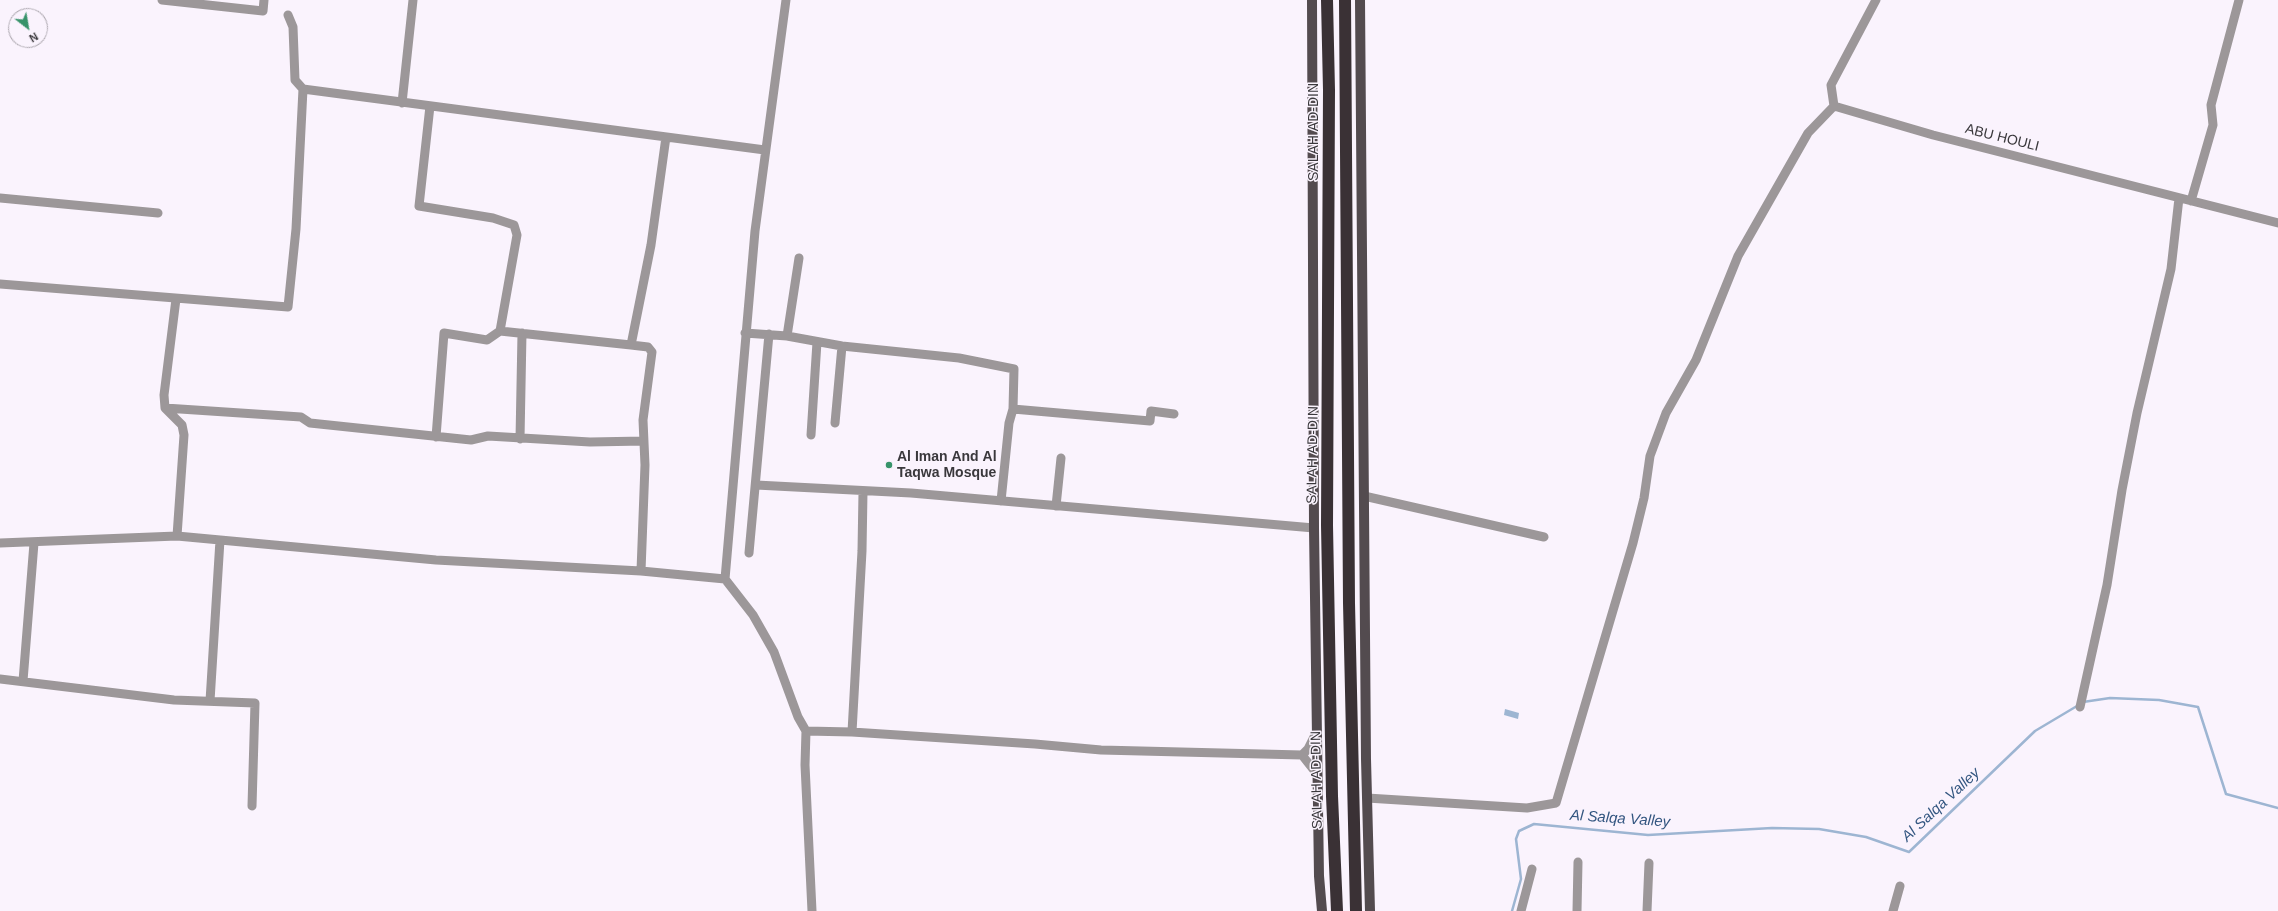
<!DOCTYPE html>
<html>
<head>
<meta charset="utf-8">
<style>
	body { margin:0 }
	#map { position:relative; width:2278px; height:911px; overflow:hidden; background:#faf3fd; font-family:Arial,sans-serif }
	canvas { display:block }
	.north { position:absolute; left:8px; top:8px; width:40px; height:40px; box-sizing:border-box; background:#faf3fd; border:1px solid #ada8b0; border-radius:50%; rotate:149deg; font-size:11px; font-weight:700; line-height:16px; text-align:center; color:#3a383c }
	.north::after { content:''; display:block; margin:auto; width:14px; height:18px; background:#37936a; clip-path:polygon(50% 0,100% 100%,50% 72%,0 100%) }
</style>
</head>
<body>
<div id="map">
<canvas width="2278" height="911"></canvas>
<div class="north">N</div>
</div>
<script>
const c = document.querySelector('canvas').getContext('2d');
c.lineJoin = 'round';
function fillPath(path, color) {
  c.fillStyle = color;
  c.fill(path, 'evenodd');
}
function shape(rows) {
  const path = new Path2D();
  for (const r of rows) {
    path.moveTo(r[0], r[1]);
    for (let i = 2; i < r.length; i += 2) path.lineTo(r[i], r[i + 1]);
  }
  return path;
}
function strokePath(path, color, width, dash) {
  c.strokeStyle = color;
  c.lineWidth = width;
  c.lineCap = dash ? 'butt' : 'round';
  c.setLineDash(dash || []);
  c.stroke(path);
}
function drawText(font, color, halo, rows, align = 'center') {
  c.font = font + ' Arial,sans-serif';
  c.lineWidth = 3;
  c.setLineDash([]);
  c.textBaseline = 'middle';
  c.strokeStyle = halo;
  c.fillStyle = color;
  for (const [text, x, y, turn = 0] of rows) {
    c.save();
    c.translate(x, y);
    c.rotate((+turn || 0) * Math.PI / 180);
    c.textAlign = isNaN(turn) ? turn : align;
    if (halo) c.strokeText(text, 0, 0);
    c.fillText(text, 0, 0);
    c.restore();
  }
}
fillPath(shape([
	[1505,709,1519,713,1518,719,1504,715]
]), '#9db5d2');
strokePath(shape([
	[2083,702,2110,698,2159,700,2198,707,2226,794,2278,808],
	[1512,911,1521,879,1516,839,1519,831,1534,824,1648,835,1772,828,1819,829,1866,837,1909,852,2035,731,2077,706]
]), '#9db5d2', 2.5);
strokePath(shape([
	[162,0,263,11,264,0],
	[1876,0,1831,85,1834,106,1933,135,2278,223],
	[288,15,293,27,295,80,303,89,765,150],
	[402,103,413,0],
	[430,106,419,206,493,218,514,225,517,235,500,331],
	[0,198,158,213],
	[2191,201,2213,125,2211,105,2239,0],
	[0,284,288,307,296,229,303,89],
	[176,299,164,395,165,408,182,425,184,435,177,536],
	[745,333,787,336,842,346,959,358,1014,369,1013,409,1009,423,1001,501],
	[787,336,799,258],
	[165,408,301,417,310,423,452,438,471,440,488,436,590,442,644,441],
	[1013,409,1150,421,1151,411,1174,414],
	[835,423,842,346],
	[811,435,817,342],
	[436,437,444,333,487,340,500,331,631,345],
	[520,439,522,333],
	[756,485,911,493,1314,528],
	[1364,496,1544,537],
	[1056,506,1061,458],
	[0,543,177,536,436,560,641,571,725,579,753,615,774,652,798,717,806,731,852,732,1035,744,1101,750,1302,755,1317,774],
	[749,553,769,334],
	[641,571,645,465,643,420,652,352,648,347,631,345,651,245,666,137],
	[725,579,755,231,786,0],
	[0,679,174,700,255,703,252,806],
	[23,681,34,543],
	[210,701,220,540],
	[2080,707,2107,585,2122,490,2137,413,2171,269,2179,198],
	[806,731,805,765,812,911],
	[852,732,862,551,863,492],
	[1302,755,1308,749,1317,731],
	[1367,798,1527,808,1556,803,1633,543,1644,498,1650,456,1666,413,1696,360,1738,256,1808,133,1834,106],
	[1521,911,1532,869],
	[1577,911,1578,862],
	[1647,911,1649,863],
	[1893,911,1900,886]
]), '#9c9799', 9);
strokePath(shape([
	[1312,0,1314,528,1319,876,1322,911],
	[1360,0,1366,759,1370,911]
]), '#534b4f', 10);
strokePath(shape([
	[1327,0,1329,90,1327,525,1332,796,1337,911],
	[1345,0,1349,603,1356,911]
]), '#3a3135', 12);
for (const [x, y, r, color] of [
	[889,465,4,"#37936a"]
]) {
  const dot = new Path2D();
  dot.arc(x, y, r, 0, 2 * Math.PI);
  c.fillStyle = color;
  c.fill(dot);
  strokePath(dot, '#faf3fd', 1.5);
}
drawText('14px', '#3a383c', '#faf3fd', [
	["SALAH AD-DIN",1314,132,-90],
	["ABU HOULI",2002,138,14],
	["SALAH AD-DIN",1313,455,-89],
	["SALAH AD-DIN",1317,780,-91]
]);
drawText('bold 14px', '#3a383c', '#faf3fd', [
	["Al Iman And Al",897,457],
	["Taqwa Mosque",897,473]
], 'left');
drawText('italic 15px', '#335680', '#faf3fd', [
	["Al Salqa Valley",1941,805,-43],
	["Al Salqa Valley",1620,819,4]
]);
</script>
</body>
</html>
